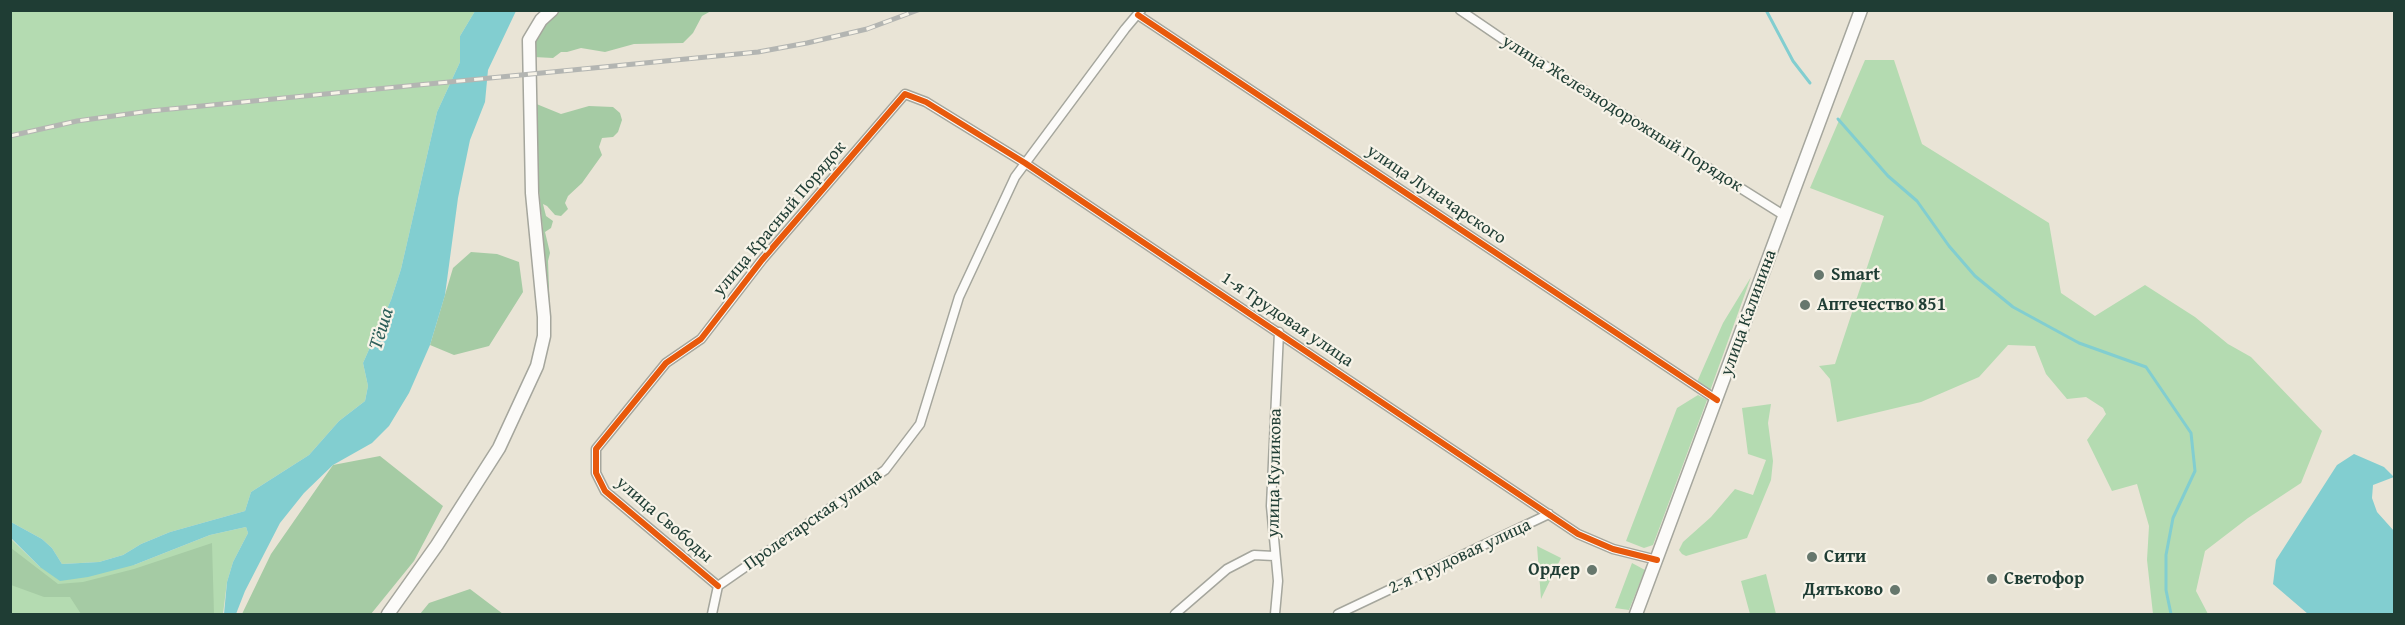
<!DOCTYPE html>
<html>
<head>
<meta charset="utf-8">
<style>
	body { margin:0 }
	#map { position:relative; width:2405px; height:625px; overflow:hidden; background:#e9e4d6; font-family:"Gentium Book Plus",serif }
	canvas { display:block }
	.frame { position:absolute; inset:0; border:12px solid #1f3d34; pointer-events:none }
</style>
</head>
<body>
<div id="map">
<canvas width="2405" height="625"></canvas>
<div class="frame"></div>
</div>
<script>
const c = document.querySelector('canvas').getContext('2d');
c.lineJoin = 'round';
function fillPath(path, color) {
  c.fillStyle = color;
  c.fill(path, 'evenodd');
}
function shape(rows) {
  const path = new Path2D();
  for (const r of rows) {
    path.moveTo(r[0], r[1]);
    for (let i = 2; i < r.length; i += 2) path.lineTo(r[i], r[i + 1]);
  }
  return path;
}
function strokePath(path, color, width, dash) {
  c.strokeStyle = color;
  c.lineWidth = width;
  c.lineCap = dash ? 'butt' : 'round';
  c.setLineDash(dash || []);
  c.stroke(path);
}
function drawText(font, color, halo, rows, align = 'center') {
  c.font = font + ' "Gentium Book Plus",serif';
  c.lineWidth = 4.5;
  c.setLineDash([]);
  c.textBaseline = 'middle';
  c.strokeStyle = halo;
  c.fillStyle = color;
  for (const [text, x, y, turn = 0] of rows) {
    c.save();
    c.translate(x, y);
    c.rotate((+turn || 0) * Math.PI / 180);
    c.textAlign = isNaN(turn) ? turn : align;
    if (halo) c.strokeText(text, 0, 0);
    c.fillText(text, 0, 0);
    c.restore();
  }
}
fillPath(shape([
	[11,11,475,11,460,36,460,62,437,112,401,269,391,300,363,363,368,386,365,401,339,421,309,455,251,492,245,511,170,532,141,544,123,555,99,562,62,564,52,548,42,539,11,522],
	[1865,60,1894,60,1922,144,2049,223,2061,293,2095,316,2145,285,2195,317,2228,344,2251,357,2322,431,2301,483,2248,518,2205,551,2196,591,2208,614,2153,614,2147,560,2149,526,2137,484,2112,491,2087,440,2106,414,2103,408,2086,397,2067,399,2046,374,2035,346,2008,345,1979,377,1921,402,1837,422,1830,379,1819,366,1835,364,1884,216,1810,188],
	[1751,277,1710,391,1697,382,1723,323],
	[1698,395,1707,400,1653,545,1644,548,1626,541,1677,408],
	[1771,404,1768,423,1773,461,1771,480,1747,538,1686,556,1682,554,1679,550,1683,542,1711,517,1735,489,1753,495,1766,460,1748,454,1742,408],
	[246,527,248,533,233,562,227,582,223,614,11,614,10,538,40,567,134,565,210,535],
	[1537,546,1561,558,1541,599],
	[1632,563,1645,570,1629,610,1615,608],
	[1766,574,1776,614,1750,614,1741,581]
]), '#b4dbb1');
fillPath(shape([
	[558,11,711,11,702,16,693,33,683,43,634,44,605,52,581,48,567,52,561,52,553,58,534,57,532,51,542,27],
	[534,103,561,114,589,106,613,107,620,113,622,120,618,132,613,137,602,138,599,147,602,155,582,183,568,196,565,203,568,209,561,216,555,215,547,206,543,204,546,216,553,221,551,228,545,232,550,253,548,261,550,315,547,314,543,231,535,150],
	[471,252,497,254,519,262,523,292,489,346,454,355,430,345,453,268],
	[380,456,443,506,414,561,371,614,242,614,271,554,333,465],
	[212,543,214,614,81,614,70,597,44,597,11,585,11,548,58,584,83,582,134,569],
	[470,589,503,614,420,614,429,603]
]), '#a5cba4');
fillPath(shape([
	[475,11,516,11,488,70,485,102,470,140,458,198,445,295,430,345,409,393,389,426,372,443,333,465,304,493,280,523,245,591,236,614,224,614,227,582,233,562,248,533,246,527,210,535,134,565,88,577,60,581,40,567,11,538,11,522,42,539,52,548,62,564,99,562,123,555,141,544,170,532,245,511,251,492,309,455,339,421,365,401,368,386,363,363,391,300,401,269,437,112,460,62,460,36],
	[2354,454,2384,467,2394,477,2373,485,2372,498,2377,512,2394,531,2394,614,2308,614,2273,584,2276,560,2337,465]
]), '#82ced0');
strokePath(shape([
	[1766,10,1793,61,1810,83],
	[1838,119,1888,176,1917,201,1949,246,1975,276,2013,307,2079,343,2146,367,2191,433,2195,471,2173,518,2166,555,2166,590,2171,614]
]), '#82ced0', 3);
const street = shape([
	[1460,10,1504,40,1785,216],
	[1138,15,1717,400],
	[718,586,605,491,596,473,596,449,666,363,701,339,762,260,905,94,926,102,1025,163,1578,534,1613,549,1657,560],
	[718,586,885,470,920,424,959,297,1015,177,1125,29,1141,10],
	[712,614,718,586],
	[1175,614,1227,569,1254,555,1274,556],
	[1275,614,1278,581,1271,506,1279,332],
	[1338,614,1549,514]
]);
const secondary = shape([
	[388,614,437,545,499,448,537,366,544,336,544,317,532,193,529,40,541,20,552,10],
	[1636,614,1861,10]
]);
strokePath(street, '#a5a69d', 11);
strokePath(secondary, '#a5a69d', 15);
strokePath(street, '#fcfbf9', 8);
strokePath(secondary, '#fcfbf9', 12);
const rail = shape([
	[10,136,77,121,150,111,758,52,807,43,867,29,918,10]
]);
strokePath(rail, '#b3b5b2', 5);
strokePath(rail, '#f7f3e8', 3, [9]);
strokePath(shape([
	[1138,15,1717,400],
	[718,586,605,491,596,473,596,449,666,363,701,339,762,260,905,94,926,102,1025,163,1578,534,1613,549,1657,560]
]), '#e8590c', 6);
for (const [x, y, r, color] of [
	[1819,275,6,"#66776d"],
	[1805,305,6,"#66776d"],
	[1812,557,6,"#66776d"],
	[1592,570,6,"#66776d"],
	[1992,579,6,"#66776d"],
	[1895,590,6,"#66776d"]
]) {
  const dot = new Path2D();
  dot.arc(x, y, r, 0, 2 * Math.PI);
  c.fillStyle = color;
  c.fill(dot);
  strokePath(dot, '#f7f3e8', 2);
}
drawText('18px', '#1f3d34', '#f7f3e8', [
	["улица Железнодорожный Порядок",1622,114,32],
	["улица Луначарского",1436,195,34],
	["улица Красный Порядок",780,219,-50],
	["улица Калинина",1749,313,-70],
	["1-я Трудовая улица",1287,320,34],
	["улица Куликова",1275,473,-89],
	["улица Свободы",664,520,41],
	["Пролетарская улица",813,520,-35],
	["2-я Трудовая улица",1460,557,-25]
]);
drawText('bold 18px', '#1f3d34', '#f7f3e8', [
	["Smart",1831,275],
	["Аптечество 851",1817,305],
	["Сити",1824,557],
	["Ордер",1580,570,"right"],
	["Светофор",2004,579],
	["Дятьково",1883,590,"right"]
], 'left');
drawText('italic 20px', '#2d5f5a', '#f7f3e8', [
	["Тёша",382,329,-73]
]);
</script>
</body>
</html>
